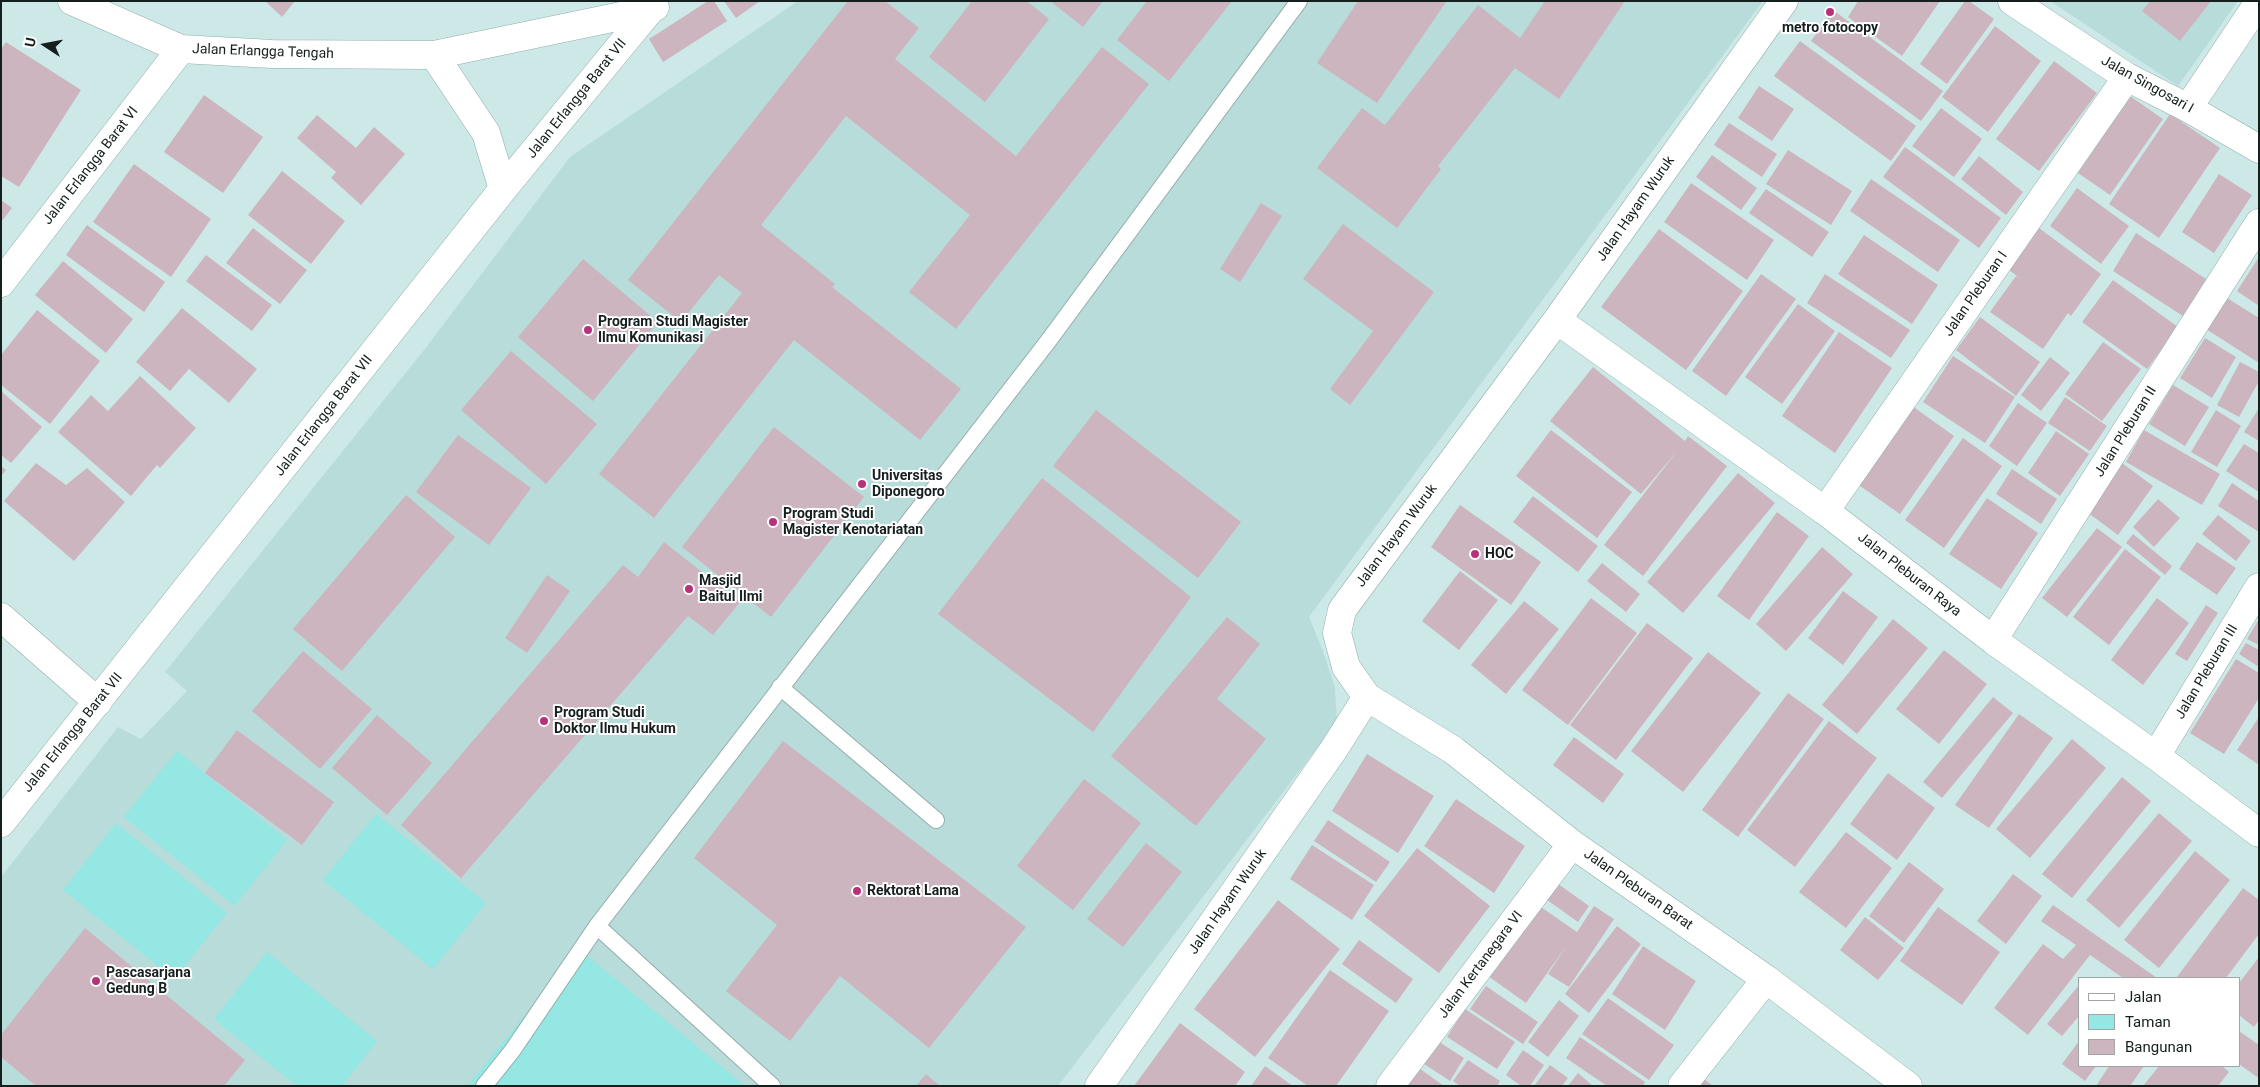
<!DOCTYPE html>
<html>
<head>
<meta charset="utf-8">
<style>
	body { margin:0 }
	#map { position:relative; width:2260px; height:1087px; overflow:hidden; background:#cde9e7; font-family:Roboto,sans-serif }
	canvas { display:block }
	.frame { position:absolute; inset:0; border:2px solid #151f1e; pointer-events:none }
	.legend { position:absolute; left:2078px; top:977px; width:162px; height:90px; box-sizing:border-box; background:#fff; border:1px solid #a1a5a5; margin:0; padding:6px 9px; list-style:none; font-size:15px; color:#151f1e }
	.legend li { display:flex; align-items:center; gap:10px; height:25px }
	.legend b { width:25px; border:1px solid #a1a5a5 }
	.north { position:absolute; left:20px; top:20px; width:50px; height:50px; -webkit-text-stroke:4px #fff; paint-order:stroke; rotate:281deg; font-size:14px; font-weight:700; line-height:20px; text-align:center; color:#151f1e }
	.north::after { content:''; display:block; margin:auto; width:18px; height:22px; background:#151f1e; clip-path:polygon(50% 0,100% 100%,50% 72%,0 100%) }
</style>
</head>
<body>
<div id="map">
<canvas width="2260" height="1087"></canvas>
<div class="frame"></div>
<ul class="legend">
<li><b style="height:6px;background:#fff"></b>Jalan</li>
<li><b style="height:14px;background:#95e7e3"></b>Taman</li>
<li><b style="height:14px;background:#ccb5be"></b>Bangunan</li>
</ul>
<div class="north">U</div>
</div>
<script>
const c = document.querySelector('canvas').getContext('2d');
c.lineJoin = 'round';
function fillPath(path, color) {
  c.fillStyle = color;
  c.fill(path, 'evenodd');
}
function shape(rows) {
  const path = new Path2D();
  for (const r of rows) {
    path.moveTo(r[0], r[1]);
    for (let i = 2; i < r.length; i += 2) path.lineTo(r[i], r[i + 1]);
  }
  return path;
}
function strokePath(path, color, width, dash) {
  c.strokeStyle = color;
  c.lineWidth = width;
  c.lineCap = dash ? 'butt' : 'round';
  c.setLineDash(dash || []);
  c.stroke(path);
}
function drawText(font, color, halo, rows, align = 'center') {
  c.font = font + ' Roboto,sans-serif';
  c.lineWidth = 4;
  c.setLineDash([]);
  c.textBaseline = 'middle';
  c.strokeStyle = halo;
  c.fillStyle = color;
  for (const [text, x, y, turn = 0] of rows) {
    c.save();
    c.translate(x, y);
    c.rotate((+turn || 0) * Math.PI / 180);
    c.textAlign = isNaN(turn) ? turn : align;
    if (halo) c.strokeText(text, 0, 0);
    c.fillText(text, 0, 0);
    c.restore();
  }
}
fillPath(shape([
	[798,1,1763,1,1309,617,1323,651,1335,688,1337,722,1058,1086,1,1086,1,877,118,727,141,739,187,691,165,672,424,350,570,157],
	[2050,1,2238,1,2178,86]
]), '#b8dcda');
fillPath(shape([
	[177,751,287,840,235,906,124,817],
	[376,814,486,903,433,969,323,880],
	[116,823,227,913,174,979,63,890],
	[579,949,745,1086,467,1086],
	[267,952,377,1041,342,1086,297,1086,214,1019]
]), '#95e7e3');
fillPath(shape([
	[265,1,295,1,282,17],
	[708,1,714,1,727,21,663,62,649,39],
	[724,1,760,1,736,18],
	[848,1,885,1,919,28,895,59,1016,156,1102,47,1149,84,956,329,909,292,970,215,846,116,761,225,835,284,832,287,961,389,920,440,794,340,654,518,599,474,742,293,719,275,681,322,628,280],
	[972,1,1027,1,1049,19,985,102,929,57],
	[1050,1,1103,1,1083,27],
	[1147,1,1232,1,1169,81,1117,40],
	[1358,1,1446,2,1377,103,1317,63],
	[1545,1,1625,1,1559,99,1515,68,1438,166,1441,169,1397,228,1317,168,1362,108,1385,125,1478,5,1520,38],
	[1858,1,1940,1,1902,56,1848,17],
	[1965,1,1969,1,1994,19,1947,84,1920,64],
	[2150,1,2211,1,2180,41,2142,11],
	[1833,10,1943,91,1921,121,1811,41],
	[1995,26,2041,61,1988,132,1942,97],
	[1800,41,1916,126,1891,161,1774,76],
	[6,42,81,90,19,187,1,176,1,49],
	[2054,61,2097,93,2039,171,1996,139],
	[1759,86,1794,109,1772,141,1738,118],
	[204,95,263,137,223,193,164,152],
	[2130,96,2163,119,2110,195,2078,173],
	[1941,108,1982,139,1954,177,1912,146],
	[2170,114,2220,148,2159,238,2109,204],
	[317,115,356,148,374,127,405,154,361,205,331,178,336,172,297,138],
	[1729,123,1777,154,1762,177,1714,145],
	[1905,147,2001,218,1979,248,1883,177],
	[1788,150,1852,191,1831,225,1766,184],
	[1712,155,1757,188,1741,210,1696,177],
	[1979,156,2023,192,2006,215,1961,179],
	[134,164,211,219,171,277,93,222],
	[282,171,345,221,311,264,248,215],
	[2219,174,2252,195,2214,253,2182,232],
	[1871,179,1960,240,1938,272,1850,211],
	[1691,183,1774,240,1747,280,1664,222],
	[2077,188,2129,226,2101,264,2050,226],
	[1766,189,1829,232,1812,257,1749,213],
	[1,200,12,208,1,222],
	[1261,203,1282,216,1240,282,1220,269],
	[1343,224,1434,292,1350,405,1330,389,1373,331,1303,279],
	[87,225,165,282,144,312,66,255],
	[253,228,307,270,280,304,226,263],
	[2039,228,2101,274,2071,316,2068,313,2043,349,1990,312,2016,276,2021,279,2009,270],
	[1659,229,1743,291,1686,370,1601,307],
	[2136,233,2206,279,2183,316,2113,271],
	[1864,235,1938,285,1912,324,1838,274],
	[206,255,272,305,252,331,186,281],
	[2259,257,2259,306,2237,291],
	[583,259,658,322,593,401,518,337],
	[63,261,133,319,106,353,35,295],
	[1761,274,1796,299,1726,396,1692,371],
	[1825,274,1910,330,1891,358,1807,303],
	[2113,280,2178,327,2147,369,2082,322],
	[2227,298,2259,318,2259,363,2206,329],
	[1798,304,1835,331,1782,404,1745,377],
	[182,308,257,369,229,403,189,369,170,391,136,362],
	[37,310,100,361,50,424,1,385,1,355],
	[1980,317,2040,362,2016,396,1956,350],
	[1839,332,1892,368,1835,453,1782,416],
	[2205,338,2236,357,2212,398,2180,378],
	[2103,342,2141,369,2102,421,2065,394],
	[511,351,597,424,546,484,461,410],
	[1953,356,2015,397,1985,443,1923,402],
	[2050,357,2070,373,2041,411,2021,395],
	[2240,362,2259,372,2259,381,2239,417,2217,405],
	[1593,367,1685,441,1688,436,1727,466,1643,576,1604,545,1678,450,1641,494,1550,421],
	[140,376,196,428,160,468,157,465,131,496,58,432,91,395,108,411],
	[2173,385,2209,407,2185,446,2149,424],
	[1,391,42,427,11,463,1,455],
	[2065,397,2107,426,2090,451,2048,423],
	[1908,403,1954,436,1900,514,1853,481],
	[2018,403,2047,423,2017,466,1989,446],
	[2259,408,2259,441,2244,432],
	[1096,410,1241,522,1198,578,1053,466],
	[2216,410,2241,426,2217,467,2191,452],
	[774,427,864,497,771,617,682,547],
	[1551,430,1632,492,1597,538,1516,476],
	[2144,430,2220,474,2202,505,2126,462],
	[2056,431,2089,454,2060,496,2028,473],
	[458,435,531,488,489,545,416,492],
	[1963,438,2002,466,1944,548,1905,520],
	[2244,444,2259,453,2259,492,2226,471],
	[36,463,66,485,87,468,125,502,74,561,4,501],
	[2122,463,2153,486,2118,535,2087,512],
	[1,466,6,470,1,476],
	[2012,469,2057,499,2041,524,1996,494],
	[1738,473,1775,503,1683,613,1647,582],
	[1042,478,1191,597,1093,732,938,614],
	[2232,483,2259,501,2259,532,2218,506],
	[406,495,455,537,342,671,293,629],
	[1533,496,1598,546,1578,572,1513,522],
	[1987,498,2038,533,2001,589,1949,554],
	[2158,499,2180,518,2154,547,2133,527],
	[1460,505,1541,562,1511,605,1431,547],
	[1777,512,1809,536,1749,620,1717,596],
	[2218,515,2251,541,2236,561,2202,534],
	[2097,528,2122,547,2067,617,2042,598],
	[2133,534,2172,566,2165,575,2126,543],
	[664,542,740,602,713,635,688,616,461,878,401,825,623,565,638,577],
	[2197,542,2236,568,2217,595,2179,569],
	[1822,547,1853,574,1786,651,1756,624],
	[2125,549,2161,577,2109,645,2073,617],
	[1602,563,1640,594,1626,612,1587,581],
	[1460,571,1498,600,1459,650,1422,621],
	[547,575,570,591,527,653,505,638],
	[1843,591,1878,617,1843,665,1808,638],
	[1591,598,1637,633,1568,725,1522,690],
	[2157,598,2189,623,2143,685,2111,660],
	[1524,601,1559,629,1506,694,1471,665],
	[2206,605,2218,613,2187,661,2175,654],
	[1227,617,1260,644,1217,699,1266,739,1196,826,1111,756],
	[1893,619,1928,648,1857,734,1822,705],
	[2259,619,2259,645,2247,639],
	[1647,623,1693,658,1616,760,1570,725],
	[2246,643,2259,650,2259,667,2239,654],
	[1944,650,1987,684,1939,744,1896,709],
	[303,651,372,709,320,769,252,711],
	[1708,652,1761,693,1683,792,1631,751],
	[2236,659,2259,673,2259,698,2224,754,2190,733],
	[1788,693,1824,719,1738,837,1702,810],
	[1993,697,2013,713,1942,798,1923,782],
	[2019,714,2053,738,1989,828,1955,805],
	[377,715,432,763,387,815,332,768],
	[2259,717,2259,765,2237,750],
	[1829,721,1877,758,1795,867,1747,830],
	[237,730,334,802,302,845,205,773],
	[1574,737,1624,774,1603,803,1553,765],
	[2072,739,2106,768,2030,858,1996,829],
	[783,741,1026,927,929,1048,840,976,790,1041,726,991,777,925,694,858],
	[1367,754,1434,796,1398,853,1332,811],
	[1888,773,1935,808,1897,860,1850,824],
	[2122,777,2151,801,2072,898,2042,874],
	[1084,779,1141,823,1073,910,1017,866],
	[1456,799,1525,846,1494,893,1424,846],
	[2159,813,2192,841,2119,928,2086,900],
	[1328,820,1390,862,1376,882,1314,841],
	[1846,832,1892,868,1846,928,1799,892],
	[1146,843,1182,872,1123,947,1087,919],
	[1312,845,1374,885,1352,920,1290,879],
	[1417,848,1490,906,1439,973,1364,916],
	[2195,851,2230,880,2159,968,2124,940],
	[1909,862,1944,889,1904,943,1869,916],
	[2013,874,2042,896,2006,944,1977,921],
	[1554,881,1589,906,1578,922,1543,897],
	[2243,888,2259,900,2259,934,2226,978,2178,978,2177,977],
	[1278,900,1340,949,1255,1057,1194,1009],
	[1538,905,1577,932,1594,906,1614,919,1569,987,1548,974,1567,945,1526,1003,1488,976],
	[2053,905,2157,978,2123,978,2090,955,2028,1035,1994,1008,2043,944,2063,959,2076,945,2041,921],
	[1938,907,2000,952,1962,1005,1900,961],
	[1865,917,1904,948,1878,980,1840,950],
	[1617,926,1641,944,1589,1013,1565,994],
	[85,928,245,1060,224,1086,36,1086,1,1057,1,1035],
	[1359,940,1413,979,1396,1003,1342,964],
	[1643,946,1696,981,1665,1030,1612,994],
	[2259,957,2259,1020,2254,1027,2239,1015,2239,983],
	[1330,970,1389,1011,1336,1086,1308,1086,1268,1058],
	[2079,985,2079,1016,2062,1036,2047,1024],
	[1486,986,1538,1022,1523,1044,1470,1009],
	[1608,998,1674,1045,1649,1080,1582,1034],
	[1559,1000,1579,1016,1548,1057,1528,1042],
	[1465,1009,1515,1042,1497,1069,1447,1037],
	[1180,1023,1245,1072,1235,1086,1134,1086],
	[2239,1031,2259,1045,2259,1074,2257,1077,2239,1064],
	[1580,1037,1645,1082,1643,1086,1607,1086,1566,1058],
	[1433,1038,1464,1058,1450,1081,1418,1060],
	[2079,1041,2079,1066,2096,1066,2085,1081,2062,1064],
	[1523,1050,1544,1065,1530,1086,1521,1086,1506,1075],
	[1468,1060,1500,1081,1497,1086,1460,1086,1453,1081],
	[1412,1063,1444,1086,1406,1086],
	[1550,1065,1568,1078,1562,1086,1534,1086],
	[1265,1066,1293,1086,1251,1086],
	[2109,1066,2144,1066,2130,1086,2096,1086],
	[2159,1066,2222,1066,2229,1072,2218,1086,2143,1086],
	[1578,1073,1593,1086,1568,1086],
	[926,1074,940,1086,916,1086],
	[1704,1079,1713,1086,1699,1086]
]), '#ccb5be');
const service = shape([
	[780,687,936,820],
	[597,926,772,1086],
	[484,1086,512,1051,597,926,1049,340,1299,1]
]);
const minor = shape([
	[72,1,181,49,272,54,434,55,650,10,655,7],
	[2012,1,2127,77,2188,108,2259,149],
	[434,55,486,133,503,189],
	[2188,108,2259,2],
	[1,283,181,49],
	[1557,320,1825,511,1993,640,2156,756,2259,833],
	[1825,511,2127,77],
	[1,617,98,702],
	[1993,640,2259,223],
	[1367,697,1453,750,1572,844,1766,979,1908,1086],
	[2156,756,2259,587],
	[1,823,503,189,650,10],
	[1099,1086,1334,749,1367,697,1346,667,1337,633,1342,610,1557,320,1784,1],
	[1390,1086,1572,844],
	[1682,1086,1766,979]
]);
strokePath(service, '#92adab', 18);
strokePath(minor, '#92adab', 29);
strokePath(service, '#fff', 16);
strokePath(minor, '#fff', 28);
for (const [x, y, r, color] of [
	[1830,12,5,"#b6337b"],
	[588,330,5,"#b6337b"],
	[862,484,5,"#b6337b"],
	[773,522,5,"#b6337b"],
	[1475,554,5,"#b6337b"],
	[689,589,5,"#b6337b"],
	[544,721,5,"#b6337b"],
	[857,891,5,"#b6337b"],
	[96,981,5,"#b6337b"]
]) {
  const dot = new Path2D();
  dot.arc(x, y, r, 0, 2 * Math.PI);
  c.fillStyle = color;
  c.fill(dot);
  strokePath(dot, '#fff', 2);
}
drawText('bold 14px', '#151f1e', '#fff', [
	["metro fotocopy",1830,28,"center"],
	["Program Studi Magister",598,322],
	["Ilmu Komunikasi",598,338],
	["Universitas",872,476],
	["Diponegoro",872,492],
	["Program Studi",783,514],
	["Magister Kenotariatan",783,530],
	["HOC",1485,554],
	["Masjid",699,581],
	["Baitul Ilmi",699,597],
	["Program Studi",554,713],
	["Doktor Ilmu Hukum",554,729],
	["Rektorat Lama",867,891],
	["Pascasarjana",106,973],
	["Gedung B",106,989]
], 'left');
drawText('14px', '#151f1e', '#fff', [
	["Jalan Erlangga Tengah",263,52,2],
	["Jalan Singosari I",2147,85,29],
	["Jalan Erlangga Barat VII",577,99,-51],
	["Jalan Erlangga Barat VI",91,166,-52],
	["Jalan Hayam Wuruk",1636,209,-55],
	["Jalan Pleburan I",1976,294,-55],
	["Jalan Erlangga Barat VII",324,416,-52],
	["Jalan Pleburan II",2126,432,-58],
	["Jalan Hayam Wuruk",1397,536,-53],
	["Jalan Pleburan Raya",1909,575,38],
	["Jalan Pleburan III",2207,672,-59],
	["Jalan Erlangga Barat VII",73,733,-51],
	["Jalan Pleburan Barat",1638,890,35],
	["Jalan Hayam Wuruk",1228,902,-55],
	["Jalan Kertanegara VI",1481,965,-53]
]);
</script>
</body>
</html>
